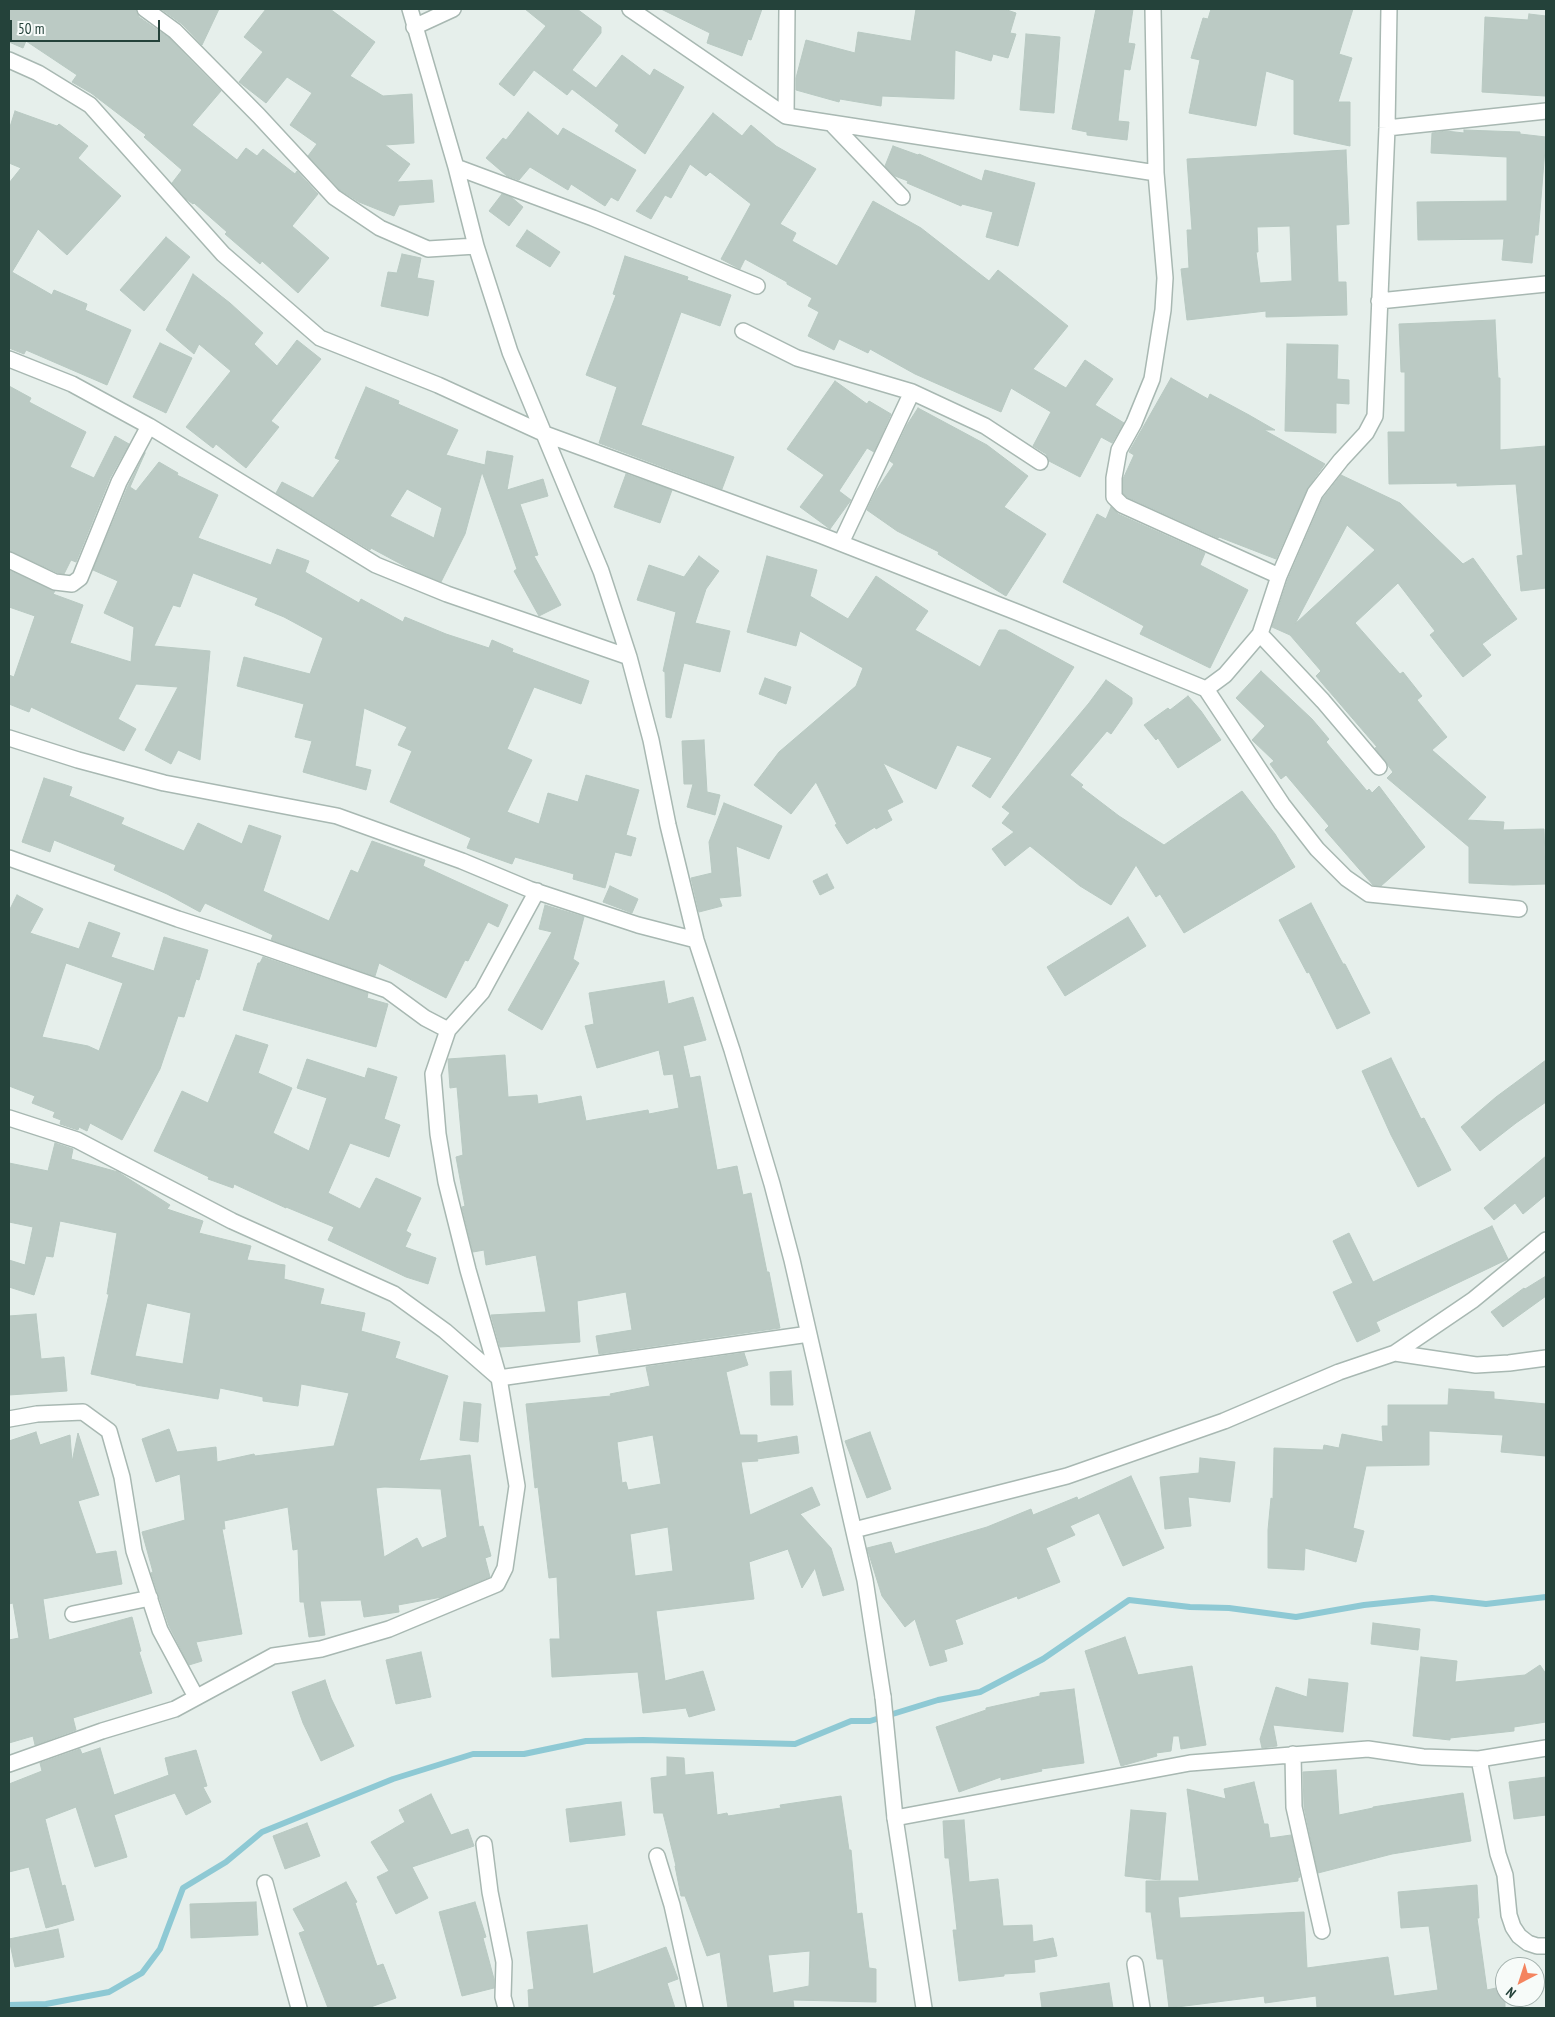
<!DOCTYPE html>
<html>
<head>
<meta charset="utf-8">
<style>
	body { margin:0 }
	#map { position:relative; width:1555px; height:2017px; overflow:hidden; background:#e6efeb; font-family:"PT Sans Narrow",sans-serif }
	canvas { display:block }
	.frame { position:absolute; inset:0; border:10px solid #24423a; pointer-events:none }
	.north { position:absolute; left:1495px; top:1957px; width:50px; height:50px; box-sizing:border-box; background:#f7fbf9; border:1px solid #a3b1ad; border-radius:50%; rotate:220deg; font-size:14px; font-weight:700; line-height:20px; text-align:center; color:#24423a }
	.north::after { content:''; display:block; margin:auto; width:18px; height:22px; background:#f4845f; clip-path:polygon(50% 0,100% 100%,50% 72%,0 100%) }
	.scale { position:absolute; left:10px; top:20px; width:150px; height:22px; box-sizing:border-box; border:2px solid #24423a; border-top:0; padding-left:6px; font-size:15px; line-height:18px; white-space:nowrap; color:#24423a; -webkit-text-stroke:4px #f7fbf9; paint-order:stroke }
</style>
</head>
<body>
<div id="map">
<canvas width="1555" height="2017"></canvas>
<div class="frame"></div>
<div class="north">N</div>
<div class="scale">50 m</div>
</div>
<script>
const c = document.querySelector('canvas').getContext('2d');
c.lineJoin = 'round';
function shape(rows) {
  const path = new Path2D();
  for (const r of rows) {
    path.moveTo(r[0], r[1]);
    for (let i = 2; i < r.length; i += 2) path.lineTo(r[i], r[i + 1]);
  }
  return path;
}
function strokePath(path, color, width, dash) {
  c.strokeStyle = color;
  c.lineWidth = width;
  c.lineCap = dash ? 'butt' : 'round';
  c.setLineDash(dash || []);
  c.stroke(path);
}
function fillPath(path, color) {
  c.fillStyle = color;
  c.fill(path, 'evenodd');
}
strokePath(shape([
	[9,2005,46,2004,109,1992,142,1973,160,1949,183,1888,226,1862,262,1832,393,1779,473,1754,524,1754,586,1741,643,1740,795,1744,851,1721,870,1721,938,1700,980,1692,1043,1659,1129,1600,1190,1607,1229,1608,1296,1617,1364,1605,1432,1598,1486,1604,1546,1597]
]), '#8ec9d4', 6);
const building = shape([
	[9,9,136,9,139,17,169,38,221,91,192,125,237,160,246,148,257,156,263,149,295,174,297,171,318,194,292,226,329,258,298,293,262,261,260,264,225,234,227,232,194,203,193,204,186,199,172,183,182,170,144,137,146,135,91,93,72,82,77,75,26,41,23,48,9,42,9,9],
	[161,9,219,9,202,45,182,24,161,9],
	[266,9,330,9,375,42,350,76,383,96,412,94,414,143,385,145,410,164,397,182,432,180,434,202,399,205,394,216,359,202,340,190,308,156,317,144,290,125,312,93,287,77,266,103,239,82,263,52,244,37,266,9],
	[525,9,577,9,601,27,601,33,572,70,596,88,622,55,650,76,654,69,684,87,645,154,615,131,619,125,572,89,567,95,534,70,514,96,499,84,546,26,525,9],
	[661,9,762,9,751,40,748,39,742,56,707,43,710,33,661,9],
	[916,9,1004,9,1016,13,1010,33,1016,34,1008,58,993,54,991,61,955,50,954,99,882,96,881,106,840,99,839,102,796,90,796,78,806,40,855,53,858,32,911,41,916,9],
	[1096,9,1133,9,1128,43,1135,44,1130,70,1124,69,1118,121,1129,122,1127,140,1087,135,1087,132,1072,129,1096,9],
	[1211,9,1353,9,1339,54,1352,58,1338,102,1350,102,1350,146,1294,134,1294,80,1266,71,1256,126,1189,113,1200,60,1191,58,1203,18,1208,19,1211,9],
	[1529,14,1546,16,1545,96,1482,92,1485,17,1528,20,1529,14],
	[1026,34,1060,37,1054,113,1020,110,1026,34],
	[15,111,57,126,59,124,88,146,78,158,121,196,67,255,38,229,12,272,52,295,54,290,87,304,85,310,131,330,107,385,26,350,24,354,9,348,9,183,21,168,9,163,9,130,15,111],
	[528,112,558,136,563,128,636,170,618,201,611,197,605,206,571,184,568,190,530,167,519,180,507,176,486,158,503,138,506,140,528,112],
	[713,113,742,136,751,125,776,146,816,169,780,224,796,233,792,241,837,266,873,201,921,228,989,281,998,270,1068,326,1033,369,1066,388,1085,360,1113,379,1095,405,1124,423,1112,443,1101,437,1080,477,1049,461,1046,454,1033,446,1051,412,1011,388,1001,412,915,374,870,349,868,353,839,339,834,350,808,336,819,312,808,306,812,298,787,284,787,282,745,259,740,269,721,259,751,204,710,172,706,176,690,164,671,198,665,195,651,219,636,211,713,113],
	[1464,130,1520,132,1520,134,1546,137,1538,235,1535,235,1532,263,1502,260,1504,239,1418,240,1417,202,1507,201,1507,157,1431,153,1432,133,1446,131,1464,133,1464,130],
	[893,146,918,155,919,154,982,181,985,170,1035,183,1018,246,986,237,993,212,962,204,961,206,907,183,908,181,895,176,885,166,893,146],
	[1346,150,1349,224,1336,225,1338,282,1346,282,1347,315,1266,317,1266,311,1187,320,1181,269,1189,268,1187,230,1192,230,1187,159,1346,150],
	[1290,226,1292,281,1260,283,1256,252,1258,252,1257,227,1290,226],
	[502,194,511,197,523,207,509,226,489,211,502,194],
	[527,230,560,252,550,267,516,246,527,230],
	[166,237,190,257,144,311,120,290,166,237],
	[402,254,421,258,417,278,434,281,428,316,381,306,388,272,397,273,402,254],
	[625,256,688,277,687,280,731,295,720,326,681,312,641,425,734,457,722,489,599,443,617,387,586,375,616,295,613,294,625,256],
	[193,274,230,303,263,333,254,344,277,366,297,340,321,359,271,421,279,427,246,468,216,444,213,448,186,427,231,371,199,344,194,354,166,330,193,274],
	[1495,320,1498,378,1500,378,1500,450,1546,446,1546,588,1521,591,1517,556,1523,555,1516,484,1457,486,1457,483,1389,484,1388,432,1405,432,1405,372,1401,372,1399,324,1495,320],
	[160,343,192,358,166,413,133,397,160,343],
	[1287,344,1338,345,1337,379,1349,380,1349,404,1336,403,1336,433,1285,431,1287,344],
	[1171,378,1208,399,1210,394,1249,415,1275,430,1264,430,1325,464,1307,489,1276,559,1219,537,1218,538,1127,497,1123,493,1123,479,1134,455,1129,452,1171,378],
	[835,381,867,404,869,401,891,414,874,452,867,448,839,491,851,500,830,529,800,507,824,475,787,449,835,381],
	[9,386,31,398,29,402,86,432,70,467,94,478,115,436,129,444,110,478,76,562,71,560,64,574,58,573,9,551,9,386],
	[366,387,399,401,398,404,458,430,446,455,485,465,487,451,513,456,507,490,543,479,548,496,520,504,538,555,534,556,561,605,539,616,514,571,517,569,482,472,465,534,441,582,412,570,371,548,370,550,276,493,282,482,313,498,340,460,335,458,366,387],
	[407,489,442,508,434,538,390,516,407,489],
	[918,408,987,445,1028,476,1004,507,1046,534,1006,596,938,554,939,552,897,531,867,510,876,491,894,464,890,461,907,425,918,408],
	[145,453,130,487,136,491,159,462,178,473,177,475,218,495,198,538,271,565,277,549,309,561,305,572,359,603,361,599,403,622,405,617,446,634,489,648,492,640,513,649,512,652,589,681,581,704,534,687,507,749,532,760,507,812,539,824,548,793,578,802,586,775,639,790,626,835,636,838,631,856,615,852,605,888,573,879,574,874,515,857,512,864,467,848,471,838,390,802,412,751,398,745,407,727,364,708,355,766,371,770,366,790,303,772,312,741,295,737,304,704,237,686,244,657,310,674,323,638,284,617,255,605,258,598,193,573,180,607,173,605,154,646,210,651,200,760,178,750,171,764,145,750,178,687,136,684,118,719,136,729,124,751,31,707,29,712,9,704,9,675,14,677,35,616,9,607,9,570,55,591,53,594,83,605,70,643,131,662,134,627,104,613,118,581,93,570,128,486,145,453],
	[626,474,672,490,660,523,614,507,626,474],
	[1341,475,1400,503,1463,564,1473,558,1517,619,1482,644,1491,655,1463,677,1430,635,1435,631,1398,583,1355,623,1400,674,1403,672,1422,696,1417,700,1447,737,1432,750,1486,797,1467,820,1504,822,1503,830,1544,829,1546,884,1513,885,1469,883,1469,847,1387,778,1393,772,1375,748,1377,747,1316,676,1321,671,1290,635,1272,627,1288,579,1323,498,1341,475],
	[1347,525,1375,550,1295,624,1347,525],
	[1111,507,1118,514,1205,553,1200,565,1248,590,1210,668,1140,634,1144,626,1063,582,1097,514,1106,519,1111,507],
	[699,556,719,571,706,589,695,623,730,631,720,672,684,663,671,718,666,717,665,672,663,671,676,612,637,600,649,565,684,577,699,556],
	[767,556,817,570,810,596,848,619,876,576,928,611,915,630,980,667,999,630,1006,630,1074,667,990,798,972,786,992,758,957,745,936,789,883,763,903,802,887,810,892,820,876,829,875,827,847,844,835,825,837,824,816,782,791,814,754,785,779,752,856,686,863,668,800,631,796,646,747,632,767,556],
	[1261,671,1312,719,1329,739,1326,742,1367,791,1369,789,1372,793,1379,786,1425,847,1381,886,1373,885,1325,830,1329,826,1286,775,1281,779,1270,764,1274,761,1252,740,1265,726,1236,698,1261,671],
	[765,678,791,687,786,704,759,694,765,678],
	[1106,680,1132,698,1132,704,1111,734,1107,731,1070,775,1083,785,1081,787,1119,816,1164,845,1242,791,1275,834,1295,867,1184,933,1160,894,1156,897,1136,865,1111,905,1080,886,1030,846,1005,866,992,849,1014,832,1002,823,1010,813,1002,807,1089,703,1106,680],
	[1188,696,1201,711,1221,740,1178,768,1158,738,1156,740,1144,725,1168,708,1170,710,1188,696],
	[704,740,707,792,720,795,715,815,687,807,693,784,684,784,682,741,704,740],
	[44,778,72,787,69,796,124,818,121,824,184,851,198,823,242,844,249,825,281,836,263,891,329,921,351,870,358,873,372,841,425,860,423,866,508,905,498,927,488,922,468,961,465,960,446,998,379,963,375,976,271,940,273,935,205,903,200,912,167,894,114,870,116,865,54,840,50,852,22,842,44,778],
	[724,803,782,826,769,859,736,846,741,896,719,898,722,906,699,912,691,878,712,873,709,842,724,803],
	[827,874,834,888,820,895,813,881,827,874],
	[610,886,638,899,632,913,603,902,610,886],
	[17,895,43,909,30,933,79,949,89,922,120,933,111,957,154,971,164,937,208,950,199,980,196,979,184,1017,178,1016,160,1069,122,1140,90,1123,87,1131,79,1127,78,1130,60,1124,61,1120,53,1117,55,1112,32,1103,35,1096,9,1086,9,911,17,895],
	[66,963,123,983,99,1051,88,1046,42,1037,66,963],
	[1311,903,1343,964,1345,964,1370,1013,1337,1029,1309,972,1307,973,1279,920,1311,903],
	[545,905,584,917,573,959,579,963,542,1030,508,1010,552,932,539,929,545,905],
	[1128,917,1146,946,1065,996,1047,967,1128,917],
	[263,957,368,993,367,998,388,1004,376,1047,243,1010,258,963,260,963,263,957],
	[664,981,668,1004,693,997,706,1040,683,1046,690,1078,700,1076,717,1170,737,1166,743,1195,751,1193,767,1272,769,1272,780,1328,599,1354,596,1336,632,1330,626,1292,577,1301,580,1342,500,1347,491,1315,546,1312,536,1255,486,1265,484,1250,473,1252,462,1207,465,1206,456,1157,463,1155,457,1087,450,1088,448,1059,505,1055,508,1097,537,1095,538,1104,581,1096,586,1121,648,1110,649,1114,679,1108,673,1074,664,1075,659,1050,597,1068,585,1026,594,1024,589,993,664,981],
	[236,1035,268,1045,258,1073,292,1088,273,1133,309,1151,327,1098,297,1088,307,1059,365,1078,368,1068,397,1077,384,1119,400,1125,389,1157,350,1143,328,1193,360,1209,376,1178,421,1198,406,1231,411,1234,405,1247,436,1258,428,1284,406,1277,328,1240,334,1227,286,1207,286,1208,234,1184,233,1188,208,1179,209,1177,154,1151,182,1091,208,1103,236,1035],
	[1391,1058,1421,1119,1424,1118,1451,1170,1418,1187,1391,1135,1362,1071,1391,1058],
	[1546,1060,1546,1102,1516,1123,1480,1151,1461,1127,1496,1097,1546,1060],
	[55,1143,73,1149,71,1159,118,1172,170,1205,167,1209,203,1221,199,1233,251,1246,247,1260,285,1265,284,1279,324,1289,320,1304,365,1313,361,1331,400,1342,395,1358,448,1376,419,1461,470,1455,479,1527,483,1526,491,1556,485,1558,490,1577,442,1597,398,1605,399,1612,364,1617,361,1600,320,1601,325,1635,309,1637,304,1602,300,1602,298,1549,293,1550,288,1507,224,1521,225,1529,222,1529,242,1634,196,1642,202,1661,189,1665,169,1626,151,1573,153,1572,142,1532,185,1520,180,1474,156,1482,142,1439,169,1429,177,1452,216,1447,217,1462,254,1454,255,1456,334,1446,349,1393,301,1384,298,1406,263,1401,263,1397,220,1388,218,1399,136,1385,136,1384,91,1374,109,1294,107,1294,117,1233,60,1221,53,1257,46,1256,34,1295,9,1287,9,1260,25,1265,33,1227,9,1222,9,1163,48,1171,55,1143],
	[147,1303,191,1313,183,1364,135,1356,147,1303],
	[384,1487,441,1489,447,1537,422,1548,417,1538,384,1557,376,1488,384,1487],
	[1546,1156,1546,1195,1523,1214,1515,1203,1494,1220,1484,1208,1546,1156],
	[1492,1226,1508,1259,1376,1322,1380,1331,1357,1342,1333,1292,1353,1283,1333,1241,1349,1233,1373,1282,1492,1226],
	[1546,1276,1546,1296,1503,1327,1491,1312,1524,1288,1525,1289,1546,1276],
	[36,1314,41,1359,64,1357,67,1391,9,1395,9,1316,36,1314],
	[744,1353,748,1365,726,1372,740,1435,757,1435,757,1443,797,1436,799,1453,757,1459,758,1461,741,1462,750,1515,812,1487,820,1505,800,1514,831,1548,844,1590,823,1596,815,1568,802,1588,788,1549,749,1562,754,1599,656,1611,665,1681,703,1671,715,1710,689,1717,686,1708,643,1713,638,1672,552,1677,550,1639,560,1639,557,1577,549,1578,538,1487,535,1488,526,1404,611,1396,610,1394,650,1386,646,1367,744,1353],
	[653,1435,661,1484,628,1490,626,1482,622,1483,617,1442,653,1435],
	[668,1527,673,1571,635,1576,630,1534,668,1527],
	[791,1371,793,1405,771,1405,770,1372,791,1371],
	[1449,1389,1494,1392,1494,1399,1546,1404,1546,1456,1501,1452,1503,1435,1429,1431,1429,1465,1366,1466,1353,1528,1364,1531,1356,1562,1305,1548,1304,1570,1268,1568,1268,1530,1271,1498,1273,1499,1274,1448,1323,1450,1324,1445,1339,1448,1342,1434,1383,1442,1382,1426,1388,1426,1388,1405,1448,1405,1449,1389],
	[464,1402,481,1404,478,1442,460,1440,464,1402],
	[36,1432,40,1445,70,1435,72,1462,78,1433,99,1495,78,1501,96,1554,116,1551,122,1584,43,1599,49,1640,132,1617,141,1651,139,1652,152,1693,73,1718,76,1730,35,1745,33,1736,9,1743,9,1640,19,1638,13,1603,9,1604,9,1441,36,1432],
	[870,1432,891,1489,867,1498,845,1441,870,1432],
	[1200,1458,1235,1462,1230,1502,1188,1497,1191,1526,1165,1529,1160,1477,1199,1473,1200,1458],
	[1131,1476,1164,1548,1123,1566,1099,1513,1070,1526,1075,1535,1046,1548,1060,1582,1018,1599,1017,1596,955,1620,963,1644,944,1650,947,1661,930,1666,915,1619,905,1627,882,1596,867,1548,891,1542,895,1554,987,1527,1031,1509,1033,1515,1077,1497,1078,1500,1131,1476],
	[1373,1623,1420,1629,1418,1650,1371,1644,1373,1623],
	[1125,1637,1138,1675,1192,1666,1206,1745,1181,1749,1179,1736,1173,1736,1171,1751,1156,1753,1157,1756,1121,1766,1085,1651,1125,1637],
	[421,1652,431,1697,396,1704,386,1660,421,1652],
	[1421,1657,1457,1661,1455,1682,1525,1675,1540,1665,1546,1674,1546,1722,1514,1727,1514,1731,1450,1738,1450,1740,1413,1736,1421,1657],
	[1309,1679,1348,1683,1343,1732,1273,1725,1277,1746,1262,1748,1260,1739,1276,1687,1307,1697,1309,1679],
	[325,1680,331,1698,354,1746,321,1761,303,1723,292,1692,325,1680],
	[1074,1689,1084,1763,1041,1769,1042,1771,1001,1780,1001,1777,959,1792,936,1727,986,1710,986,1708,1040,1696,1040,1693,1074,1689],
	[100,1748,114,1795,169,1775,165,1758,196,1750,207,1786,203,1787,211,1802,186,1815,175,1793,114,1815,127,1857,95,1867,76,1807,45,1819,62,1886,65,1885,74,1920,46,1928,29,1867,9,1872,9,1784,42,1771,40,1763,80,1749,82,1754,100,1748],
	[667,1757,684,1758,685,1775,713,1772,717,1815,727,1813,728,1816,781,1808,780,1805,841,1796,849,1850,851,1850,857,1914,862,1913,869,1968,876,1969,876,2002,793,2000,794,2008,728,2008,720,1952,707,1956,685,1896,681,1896,675,1866,676,1866,663,1813,654,1813,651,1778,667,1776,667,1757],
	[810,1951,809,1986,773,1993,768,1955,810,1951],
	[1336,1770,1339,1815,1373,1808,1373,1807,1463,1793,1471,1841,1392,1854,1318,1873,1304,1807,1303,1772,1336,1770],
	[1546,1777,1546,1815,1514,1819,1509,1782,1546,1777],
	[1254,1782,1264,1824,1268,1824,1270,1838,1291,1835,1300,1877,1298,1878,1298,1881,1178,1897,1180,1918,1304,1912,1307,1968,1388,1957,1394,1996,1438,1990,1429,1926,1401,1928,1398,1892,1477,1885,1479,1918,1477,1918,1487,1990,1505,1986,1505,2008,1317,2008,1316,1996,1265,2003,1264,1996,1169,2008,1163,1959,1157,1959,1151,1912,1146,1912,1146,1881,1199,1881,1187,1789,1226,1799,1224,1789,1254,1782],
	[431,1794,451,1835,468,1829,474,1846,412,1867,428,1898,396,1914,377,1877,389,1871,371,1842,405,1822,399,1810,431,1794],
	[621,1802,625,1835,570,1842,566,1809,621,1802],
	[1131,1810,1166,1813,1160,1880,1125,1876,1131,1810],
	[964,1820,969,1882,998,1879,1003,1926,1032,1925,1033,1942,1053,1938,1057,1956,1034,1960,1035,1972,1004,1974,1004,1976,959,1981,953,1930,957,1930,949,1858,945,1858,943,1821,964,1820],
	[307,1823,320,1856,285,1869,273,1836,307,1823],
	[346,1882,357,1902,355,1903,377,1966,383,1964,396,1998,368,2008,328,2008,299,1933,305,1931,293,1909,346,1882],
	[256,1902,258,1935,191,1938,190,1904,256,1902],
	[475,1902,486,1937,483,1938,494,1979,494,1988,462,1996,439,1912,475,1902],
	[587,1925,593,1974,666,1947,678,1979,667,1983,675,2008,529,2008,528,1990,534,1989,527,1932,587,1925],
	[58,1929,64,1957,15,1967,9,1939,58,1929],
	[1109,1983,1113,2008,1042,2008,1040,1993,1109,1983]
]);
fillPath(building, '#bbcac4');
strokePath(building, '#b8c9c2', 1);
const minor = shape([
	[145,9,175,31,259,116,334,197,380,228,428,249,476,246],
	[410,9,456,167,476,246,510,352,601,571,629,657,651,740,668,825,696,940,732,1050,772,1184,792,1260,865,1580,883,1697],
	[630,9,786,116,1156,173],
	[1153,9,1156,173,1165,278,1163,310,1152,379,1134,423,1119,450,1114,478,1114,497,1122,505,1279,576],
	[414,27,453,9],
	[9,60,38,73,90,105,223,254,320,338,438,385,545,434,820,535,1019,613,1206,689,1282,804,1317,849,1346,878,1369,894,1519,909],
	[786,116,787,9],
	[831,123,902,197],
	[1387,128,1546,111],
	[456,167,593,218,757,286],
	[1379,301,1546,284],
	[743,331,797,358,912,392,985,426,1040,462],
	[9,359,72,384,149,426,376,565,447,594,629,657],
	[841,543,912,392],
	[9,560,55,582,72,584,80,578,119,482,149,426],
	[1260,634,1323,701,1379,767],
	[1206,689,1225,675,1260,634,1279,576,1315,493,1341,460,1366,433,1375,416,1387,128,1389,9],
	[9,738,78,760,164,783,337,816,462,861,529,889,638,925,696,940],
	[9,858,178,919,258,945,387,990,425,1018,448,1030],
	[9,1118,77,1140,232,1221,394,1294,445,1331,499,1378,809,1334],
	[1395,1353,1476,1365,1509,1363,1546,1358],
	[9,1419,37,1414,83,1412,109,1431,122,1477,134,1551,160,1630,196,1697],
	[854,1530,1067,1476,1224,1421,1339,1372,1395,1353,1473,1300,1546,1240],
	[73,1614,150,1598],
	[1293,1754,1294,1807,1322,1931],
	[1479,1759,1498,1854,1505,1875,1509,1915,1513,1927,1519,1936,1528,1943,1537,1946,1546,1946],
	[9,1764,102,1731,175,1709,273,1656,321,1649,389,1629,497,1584,505,1568,517,1486,499,1378,468,1270,446,1182,438,1134,433,1074,448,1030,482,992,537,891],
	[895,1818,1190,1763,1368,1749,1423,1757,1479,1759,1546,1748],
	[484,1844,490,1892,504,1962,503,1997,506,2008],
	[657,1856,672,1905,695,2008],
	[265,1883,299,2008],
	[1135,1964,1142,2008]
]);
const tertiary = shape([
	[883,1697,895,1818,924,2008]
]);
strokePath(minor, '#a8b8b2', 18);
strokePath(tertiary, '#a8b8b2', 18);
strokePath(minor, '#fff', 15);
strokePath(tertiary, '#fff', 15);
</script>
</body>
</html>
